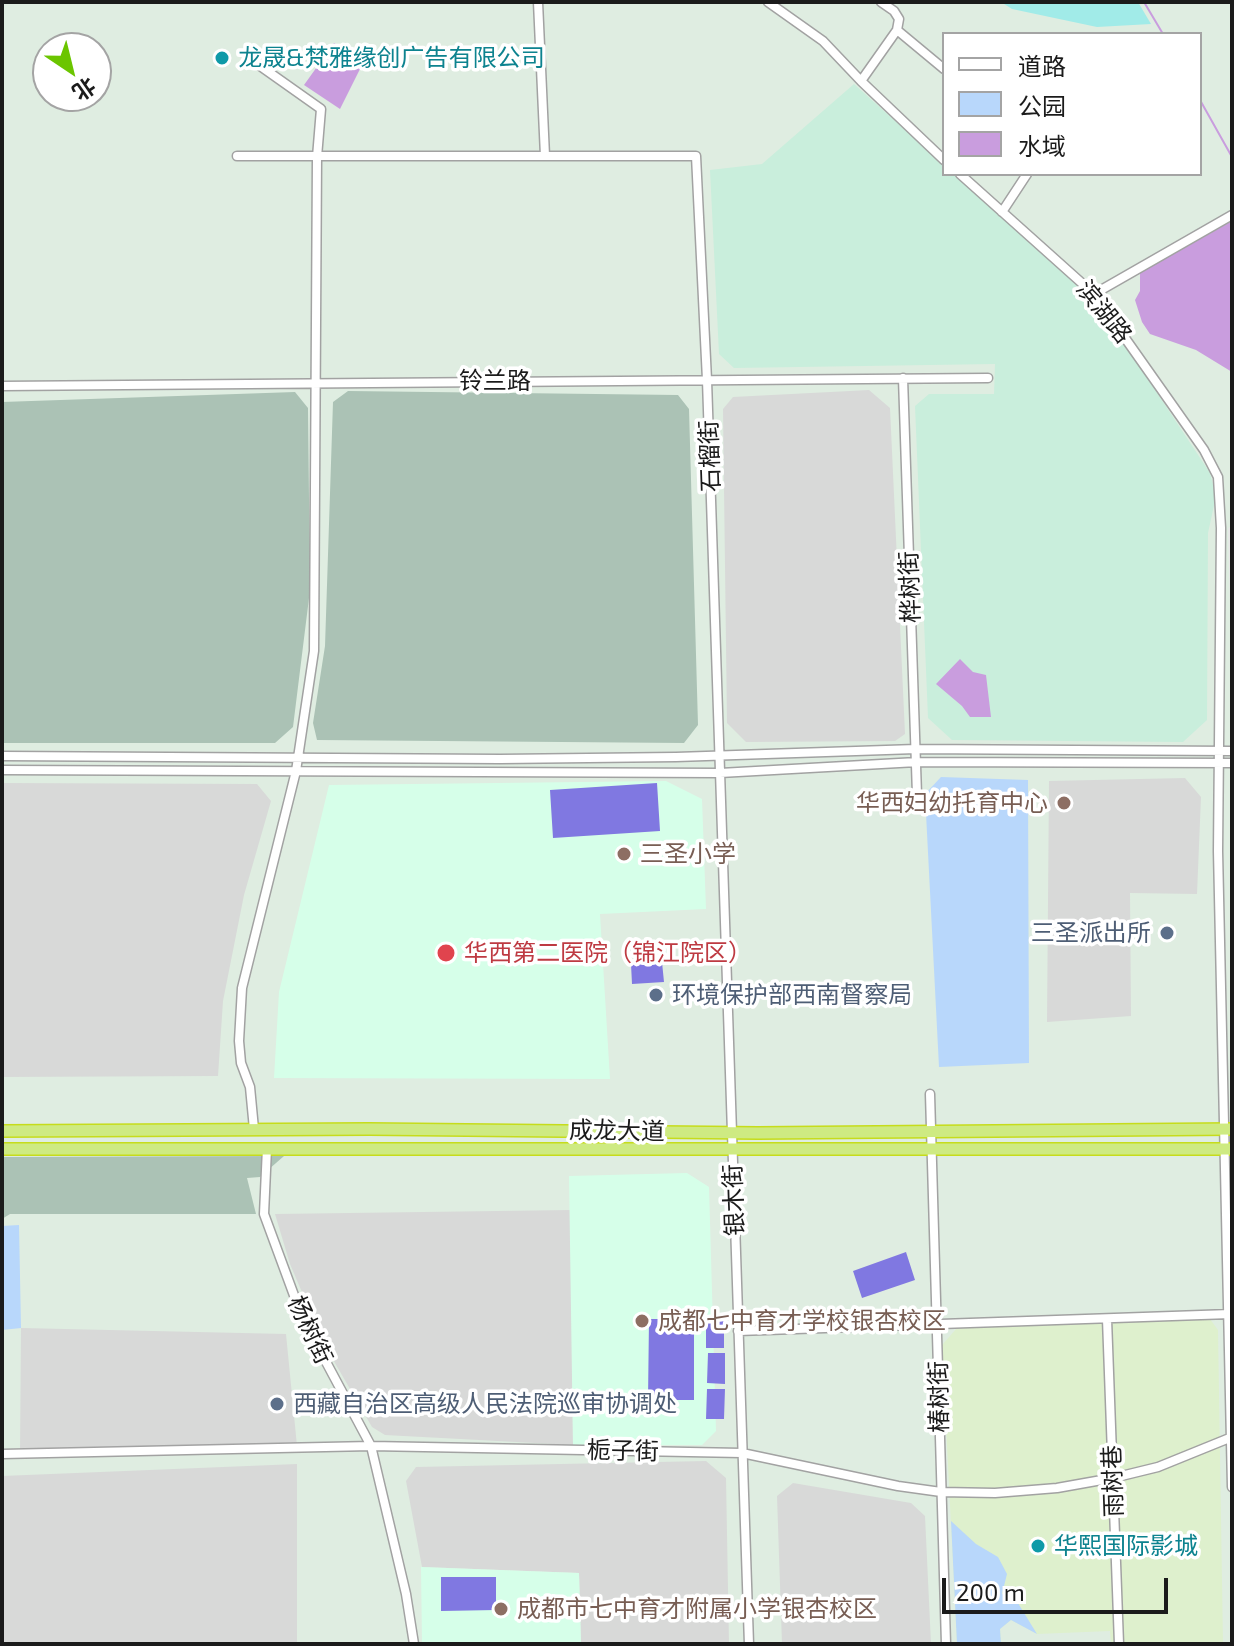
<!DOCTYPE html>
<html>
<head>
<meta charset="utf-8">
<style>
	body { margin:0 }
	#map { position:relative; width:1234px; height:1646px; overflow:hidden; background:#dfede1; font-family:"Exo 2","Noto Sans SC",sans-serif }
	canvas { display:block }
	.frame { position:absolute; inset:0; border:4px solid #1b1b1b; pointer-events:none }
	.legend { position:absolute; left:942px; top:32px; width:260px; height:144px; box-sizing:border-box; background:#fff; border:2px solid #a4a4a4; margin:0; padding:10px 14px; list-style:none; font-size:24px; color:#1b1b1b }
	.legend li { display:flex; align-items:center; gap:16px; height:40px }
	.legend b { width:40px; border:2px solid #a4a4a4 }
	.north { position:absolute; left:32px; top:32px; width:80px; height:80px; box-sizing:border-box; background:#fff; border:2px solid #a4a4a4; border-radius:50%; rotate:145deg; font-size:22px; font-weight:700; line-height:32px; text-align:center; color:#1b1b1b }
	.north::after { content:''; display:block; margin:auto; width:28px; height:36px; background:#6bc500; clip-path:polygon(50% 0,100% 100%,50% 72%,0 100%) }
	.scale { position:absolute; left:942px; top:1578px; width:226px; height:36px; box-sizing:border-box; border:4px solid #1b1b1b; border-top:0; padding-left:10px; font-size:24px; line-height:28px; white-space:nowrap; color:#1b1b1b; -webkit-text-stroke:6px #fff; paint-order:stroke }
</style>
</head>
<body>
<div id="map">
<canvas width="1234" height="1646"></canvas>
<div class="frame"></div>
<ul class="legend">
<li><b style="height:10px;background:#fff"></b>道路</li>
<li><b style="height:22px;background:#b8d7fb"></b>公园</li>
<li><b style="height:22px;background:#c99dde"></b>水域</li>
</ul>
<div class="north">北</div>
<div class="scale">200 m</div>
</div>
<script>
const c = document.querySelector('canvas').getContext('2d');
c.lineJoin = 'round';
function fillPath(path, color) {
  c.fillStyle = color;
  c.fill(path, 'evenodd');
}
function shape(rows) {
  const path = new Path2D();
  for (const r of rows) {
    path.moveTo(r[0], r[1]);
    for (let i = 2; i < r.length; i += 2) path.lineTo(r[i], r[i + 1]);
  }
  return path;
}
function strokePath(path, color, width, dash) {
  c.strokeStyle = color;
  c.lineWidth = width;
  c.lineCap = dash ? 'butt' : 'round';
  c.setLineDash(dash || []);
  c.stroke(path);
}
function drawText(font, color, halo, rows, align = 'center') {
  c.font = font + ' "Exo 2","Noto Sans SC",sans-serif';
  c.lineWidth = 7;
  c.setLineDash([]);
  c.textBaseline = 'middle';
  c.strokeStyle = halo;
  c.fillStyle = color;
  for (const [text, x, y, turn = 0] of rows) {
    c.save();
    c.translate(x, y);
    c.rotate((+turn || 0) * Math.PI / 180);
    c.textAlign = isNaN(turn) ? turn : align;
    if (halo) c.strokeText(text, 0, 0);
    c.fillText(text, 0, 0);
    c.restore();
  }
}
fillPath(shape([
	[869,390,890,408,905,734,895,741,746,742,727,723,723,409,733,397],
	[1185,778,1201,797,1197,894,1130,893,1131,1016,1047,1022,1049,781],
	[2,783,257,784,271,801,244,895,223,1001,218,1076,2,1077],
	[571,1210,573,1445,385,1435,372,1427,324,1344,290,1264,275,1214],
	[21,1328,286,1334,297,1446,20,1454],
	[706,1461,726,1478,729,1644,581,1644,579,1573,422,1567,406,1481,416,1467],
	[297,1464,297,1644,2,1644,2,1476],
	[793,1483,911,1503,925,1516,931,1644,782,1644,777,1496]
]), '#d8d9d8');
fillPath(shape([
	[1210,1319,1218,1330,1223,1644,1111,1644,1110,1631,1037,1634,1011,1620,1000,1629,1001,1644,957,1644,942,1345,957,1328]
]), '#def0cd');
fillPath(shape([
	[666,781,702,799,706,909,600,914,610,1079,274,1078,279,992,329,785],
	[687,1173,709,1187,716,1431,702,1445,573,1445,569,1176],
	[421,1567,579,1573,581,1644,422,1644]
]), '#d6ffe9');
fillPath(shape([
	[348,391,678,395,689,409,698,725,684,743,317,740,313,723,325,646,333,402],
	[295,392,308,408,310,590,293,727,275,743,2,743,2,402],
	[284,1156,260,1177,247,1178,256,1214,10,1214,2,1219,2,1157]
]), '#abc2b5');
fillPath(shape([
	[854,84,944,165,944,174,953,174,1099,305,1210,473,1216,496,1208,533,1207,720,1183,742,952,740,928,718,915,406,929,394,994,394,995,364,734,368,719,354,710,170,762,164]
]), '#c9eedc');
fillPath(shape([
	[1001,2,1138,2,1151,24,1097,27,1012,9]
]), '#a1ebe8');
fillPath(shape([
	[941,777,1028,780,1029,1063,939,1067,925,794],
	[19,1225,21,1328,2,1330,2,1226],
	[951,1521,976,1544,998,1557,1007,1574,1002,1594,1013,1595,1037,1634,1011,1620,1000,1629,1001,1644,957,1644]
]), '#b8d7fb');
fillPath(shape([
	[657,783,660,831,553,838,550,790],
	[662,962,664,982,632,984,631,964],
	[906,1252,915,1280,862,1298,853,1271],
	[706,1317,724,1317,724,1348,706,1348],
	[649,1319,694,1319,694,1400,648,1400],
	[708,1353,725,1353,725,1384,707,1383],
	[707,1389,725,1389,724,1419,706,1419],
	[441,1577,496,1577,496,1610,441,1611]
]), '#8078e1');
fillPath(shape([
	[1232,524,1232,682,1228,529]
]), '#e7e7e7');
fillPath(shape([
	[334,43,364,61,340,109,304,85],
	[1232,221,1232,372,1196,350,1150,334,1142,322,1135,300,1140,291,1140,273],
	[960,659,973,672,986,675,991,717,970,717,962,706,936,684]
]), '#c99dde');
strokePath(shape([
	[1144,2,1163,34],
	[1200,100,1232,157]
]), '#c99dde', 2);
const minor = shape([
	[538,2,545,156],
	[768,2,823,41,861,81,944,160],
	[881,2,894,11,899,19,897,30,944,69],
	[861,81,897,30],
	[237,156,696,156,707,380,749,1644],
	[960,174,1094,294,1204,450,1218,477,1221,528,1218,851,1232,1487],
	[1002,212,1027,174],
	[1094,294,1232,215],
	[903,378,917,795],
	[2,386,988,378],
	[2,756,500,759,676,757,916,749,1232,751],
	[2,770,720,773,917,762,1232,763],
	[930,1094,946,1644],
	[254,1129,250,1087,241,1063,239,1041,242,988,296,771,314,651,317,157,321,109,256,63],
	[267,1148,264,1214,302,1317,371,1446,406,1594,414,1644],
	[1107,1319,1119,1644],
	[738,1331,1230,1314],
	[2,1454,371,1446,742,1453,898,1486,941,1492,995,1493,1057,1488,1113,1478,1158,1467,1232,1437]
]);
const highway = shape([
	[2,1131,369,1129,758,1133,1232,1129],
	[2,1149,1232,1149]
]);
strokePath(minor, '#a2a2a2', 11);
strokePath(highway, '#c6dc1b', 14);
strokePath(minor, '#fff', 8);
strokePath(highway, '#ceea82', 11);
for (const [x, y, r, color] of [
	[222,58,8,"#0f9aa8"],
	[1064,803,8,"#8d6e63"],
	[624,854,8,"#8d6e63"],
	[1167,933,8,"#5c6f8a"],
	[446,953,10,"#e0444e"],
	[656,995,8,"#5c6f8a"],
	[642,1321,8,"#8d6e63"],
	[277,1404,8,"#5c6f8a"],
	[1038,1546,8,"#0f9aa8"],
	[501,1609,8,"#8d6e63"]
]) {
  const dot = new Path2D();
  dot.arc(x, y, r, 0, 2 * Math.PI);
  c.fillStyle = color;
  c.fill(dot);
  strokePath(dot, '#fff', 3);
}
drawText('24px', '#0d838f', '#fff', [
	["龙晟&梵雅缘创广告有限公司",238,58],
	["华熙国际影城",1054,1546]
], 'left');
drawText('24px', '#1b1b1b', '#fff', [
	["滨湖路",1104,312,51],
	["铃兰路",495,381],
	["石榴街",710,456,-92],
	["桦树街",910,587,-92],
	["成龙大道",617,1131,1],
	["银木街",734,1200,-92],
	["杨树街",310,1330,65],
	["椿树街",939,1397,-91],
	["栀子街",623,1451,1],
	["雨树巷",1113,1481,-92]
]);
drawText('24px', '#785e54', '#fff', [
	["华西妇幼托育中心",1048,803,"right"],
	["三圣小学",640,854],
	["成都七中育才学校银杏校区",658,1321],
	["成都市七中育才附属小学银杏校区",517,1609]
], 'left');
drawText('24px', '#4e5e75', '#fff', [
	["三圣派出所",1151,933,"right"],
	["环境保护部西南督察局",672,995],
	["西藏自治区高级人民法院巡审协调处",293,1404]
], 'left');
drawText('24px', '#be3a42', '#fff', [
	["华西第二医院（锦江院区）",464,953]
], 'left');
</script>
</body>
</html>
